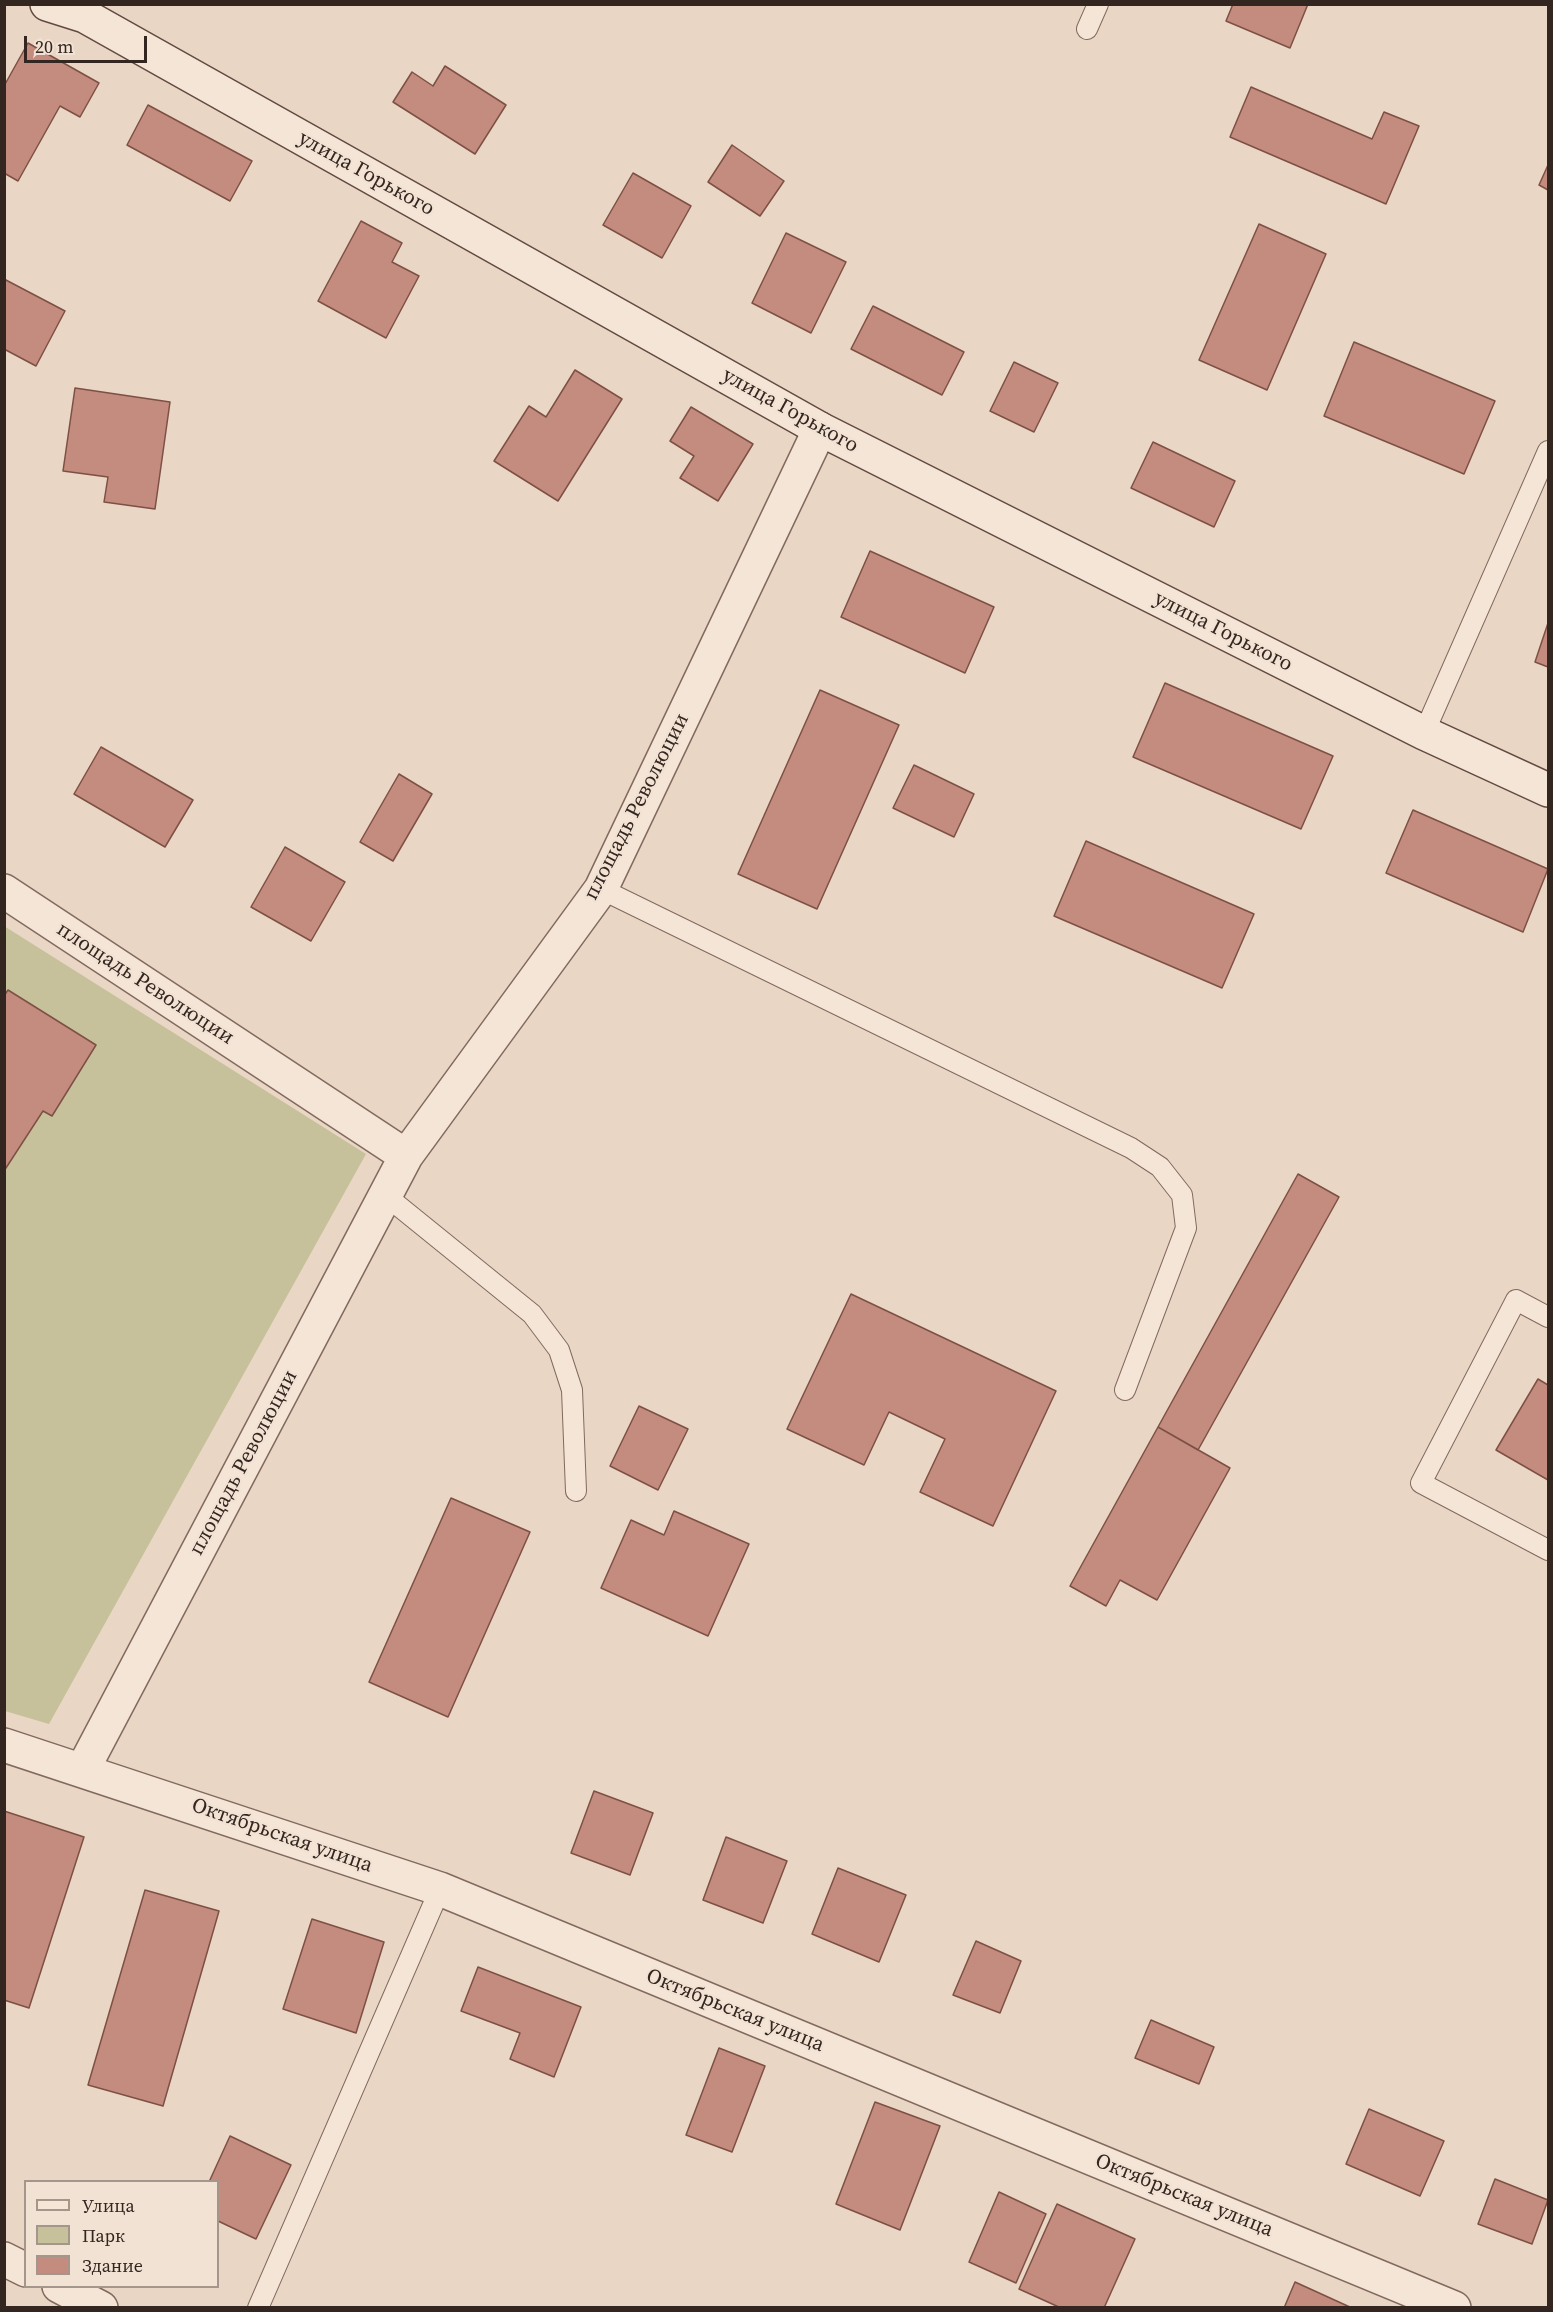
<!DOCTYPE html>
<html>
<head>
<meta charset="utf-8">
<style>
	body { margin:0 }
	#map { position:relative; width:1553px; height:2312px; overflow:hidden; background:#e9d6c5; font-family:"Source Serif 4",serif }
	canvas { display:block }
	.frame { position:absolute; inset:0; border:6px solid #33251f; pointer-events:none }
	.legend { position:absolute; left:24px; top:2180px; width:195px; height:108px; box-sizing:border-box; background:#f1e2d3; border:2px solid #a5968b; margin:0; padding:8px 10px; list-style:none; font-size:18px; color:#33251f }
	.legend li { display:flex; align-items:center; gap:12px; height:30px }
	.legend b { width:30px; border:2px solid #a5968b }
	.scale { position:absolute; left:24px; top:36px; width:123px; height:27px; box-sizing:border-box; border:3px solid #33251f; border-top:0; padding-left:8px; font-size:18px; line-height:21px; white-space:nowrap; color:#33251f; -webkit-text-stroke:4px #f1e2d3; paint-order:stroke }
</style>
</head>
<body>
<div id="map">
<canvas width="1553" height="2312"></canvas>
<div class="frame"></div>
<ul class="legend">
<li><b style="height:8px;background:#f5e5d7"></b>Улица</li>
<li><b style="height:16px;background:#c6c19a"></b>Парк</li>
<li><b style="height:16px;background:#c38c7e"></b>Здание</li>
</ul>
<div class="scale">20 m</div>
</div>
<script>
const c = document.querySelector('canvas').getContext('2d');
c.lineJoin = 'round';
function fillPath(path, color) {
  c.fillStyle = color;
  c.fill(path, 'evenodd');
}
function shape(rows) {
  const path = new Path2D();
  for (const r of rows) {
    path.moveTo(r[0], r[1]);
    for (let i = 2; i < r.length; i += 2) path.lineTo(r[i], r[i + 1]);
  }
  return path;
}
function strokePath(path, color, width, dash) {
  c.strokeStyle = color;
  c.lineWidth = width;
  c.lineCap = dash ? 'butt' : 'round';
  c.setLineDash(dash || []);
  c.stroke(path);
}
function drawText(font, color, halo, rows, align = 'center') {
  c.font = font + ' "Source Serif 4",serif';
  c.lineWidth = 4.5;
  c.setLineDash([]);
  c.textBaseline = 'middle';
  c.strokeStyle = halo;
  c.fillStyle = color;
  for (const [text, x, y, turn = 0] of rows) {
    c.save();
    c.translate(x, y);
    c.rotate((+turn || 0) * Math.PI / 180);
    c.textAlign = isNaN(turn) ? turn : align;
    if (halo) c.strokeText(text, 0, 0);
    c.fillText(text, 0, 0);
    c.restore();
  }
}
fillPath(shape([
	[4,926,366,1154,49,1724,5,1711]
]), '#c6c19a');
const building = shape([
	[1233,4,1308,4,1290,48,1226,21,1233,4],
	[28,43,99,83,80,117,60,106,18,181,4,173,4,86,28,43],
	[445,66,506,105,475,154,393,102,412,72,433,86,445,66],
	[1251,87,1372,139,1384,112,1419,126,1386,204,1230,137,1251,87],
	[148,105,252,161,230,201,127,145,148,105],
	[732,145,784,181,760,216,708,182,732,145],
	[1548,165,1548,190,1539,185,1548,165],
	[633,173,691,206,662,258,603,225,633,173],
	[361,221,402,243,392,262,419,276,386,338,318,301,361,221],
	[1259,224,1326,254,1267,390,1199,360,1259,224],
	[786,233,846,262,811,333,752,303,786,233],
	[4,279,65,311,36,366,4,349,4,279],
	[873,306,964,352,942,395,851,349,873,306],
	[1354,342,1495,401,1464,474,1324,416,1354,342],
	[1014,362,1058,383,1034,432,990,411,1014,362],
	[575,370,622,399,558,501,494,461,529,406,546,417,575,370],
	[75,388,170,402,155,509,104,502,108,477,63,471,75,388],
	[691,407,753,444,718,501,680,478,694,456,670,441,691,407],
	[1153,442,1235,481,1214,527,1131,488,1153,442],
	[870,551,994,607,965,673,841,617,870,551],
	[1548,623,1548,667,1535,662,1548,623],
	[1165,683,1333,756,1301,829,1133,757,1165,683],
	[820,690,899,725,817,909,738,874,820,690],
	[101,747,193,800,165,847,74,794,101,747],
	[914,765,974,794,954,837,893,808,914,765],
	[399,774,432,794,393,861,360,842,399,774],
	[1413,810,1548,869,1523,932,1386,873,1413,810],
	[1086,841,1254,914,1222,988,1054,916,1086,841],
	[285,847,345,882,311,941,251,907,285,847],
	[8,990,96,1045,52,1116,43,1111,4,1171,4,996,8,990],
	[1298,1174,1339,1197,1198,1450,1158,1427,1298,1174],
	[851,1294,1056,1391,993,1526,920,1492,945,1439,889,1412,864,1465,787,1429,851,1294],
	[1538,1379,1548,1385,1548,1480,1496,1450,1538,1379],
	[639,1406,688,1429,658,1490,610,1466,639,1406],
	[1158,1427,1230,1468,1157,1600,1120,1580,1106,1606,1070,1586,1158,1427],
	[451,1498,530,1532,448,1717,369,1682,451,1498],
	[674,1511,749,1544,708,1636,601,1588,631,1520,664,1535,674,1511],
	[594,1791,653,1813,630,1875,571,1853,594,1791],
	[4,1811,84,1837,29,2008,4,2000,4,1811],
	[726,1837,787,1861,763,1923,703,1900,726,1837],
	[838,1868,906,1895,879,1962,812,1934,838,1868],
	[145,1890,219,1911,163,2106,88,2085,145,1890],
	[312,1919,384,1942,356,2033,283,2009,312,1919],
	[976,1941,1021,1961,1000,2013,953,1995,976,1941],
	[478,1967,581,2007,554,2077,510,2059,520,2033,461,2011,478,1967],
	[1151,2020,1214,2047,1199,2084,1135,2058,1151,2020],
	[719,2048,765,2066,732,2152,686,2135,719,2048],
	[875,2102,940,2126,900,2230,836,2204,875,2102],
	[1369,2109,1444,2141,1420,2196,1346,2164,1369,2109],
	[230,2136,291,2165,256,2239,218,2221,218,2182,209,2182,230,2136],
	[1495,2179,1548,2200,1532,2244,1478,2224,1495,2179],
	[999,2192,1046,2214,1016,2283,969,2262,999,2192],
	[1057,2204,1135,2239,1104,2308,1061,2308,1019,2289,1057,2204],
	[1295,2282,1352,2308,1284,2308,1295,2282]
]);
fillPath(building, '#c38c7e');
strokePath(building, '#7e5045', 1.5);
const service = shape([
	[1087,29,1098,4],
	[1424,733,1548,451],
	[601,889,1131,1148,1160,1167,1182,1195,1186,1228,1125,1390],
	[385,1195,532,1314,559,1350,572,1390,576,1491],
	[1548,1317,1516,1300,1421,1483,1548,1550],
	[258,2308,440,1889]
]);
const minor = shape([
	[4,891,406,1156],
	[83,1769,406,1156,601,889,820,429],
	[4,2259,26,2270],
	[59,2286,101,2308]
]);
const tertiary = shape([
	[4,1745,440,1889,1454,2308]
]);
const secondary = shape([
	[47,4,85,16,820,429,1424,733,1548,790]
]);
strokePath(service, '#82695d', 22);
strokePath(minor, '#82695d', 36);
strokePath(tertiary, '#82695d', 36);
strokePath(secondary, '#634a40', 36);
strokePath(service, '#f5e5d7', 20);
strokePath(minor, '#f5e5d7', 33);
strokePath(tertiary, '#f5e5d7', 33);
strokePath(secondary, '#f5e5d7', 33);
drawText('21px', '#33251f', '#f1e2d3', [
	["улица Горького",366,174,29],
	["улица Горького",790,411,29],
	["улица Горького",1223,632,27],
	["площадь Революции",637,807,-63],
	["площадь Революции",145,984,33],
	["площадь Революции",244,1463,-62],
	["Октябрьская улица",282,1836,19],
	["Октябрьская улица",735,2011,22],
	["Октябрьская улица",1184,2196,22]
]);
</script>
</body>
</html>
